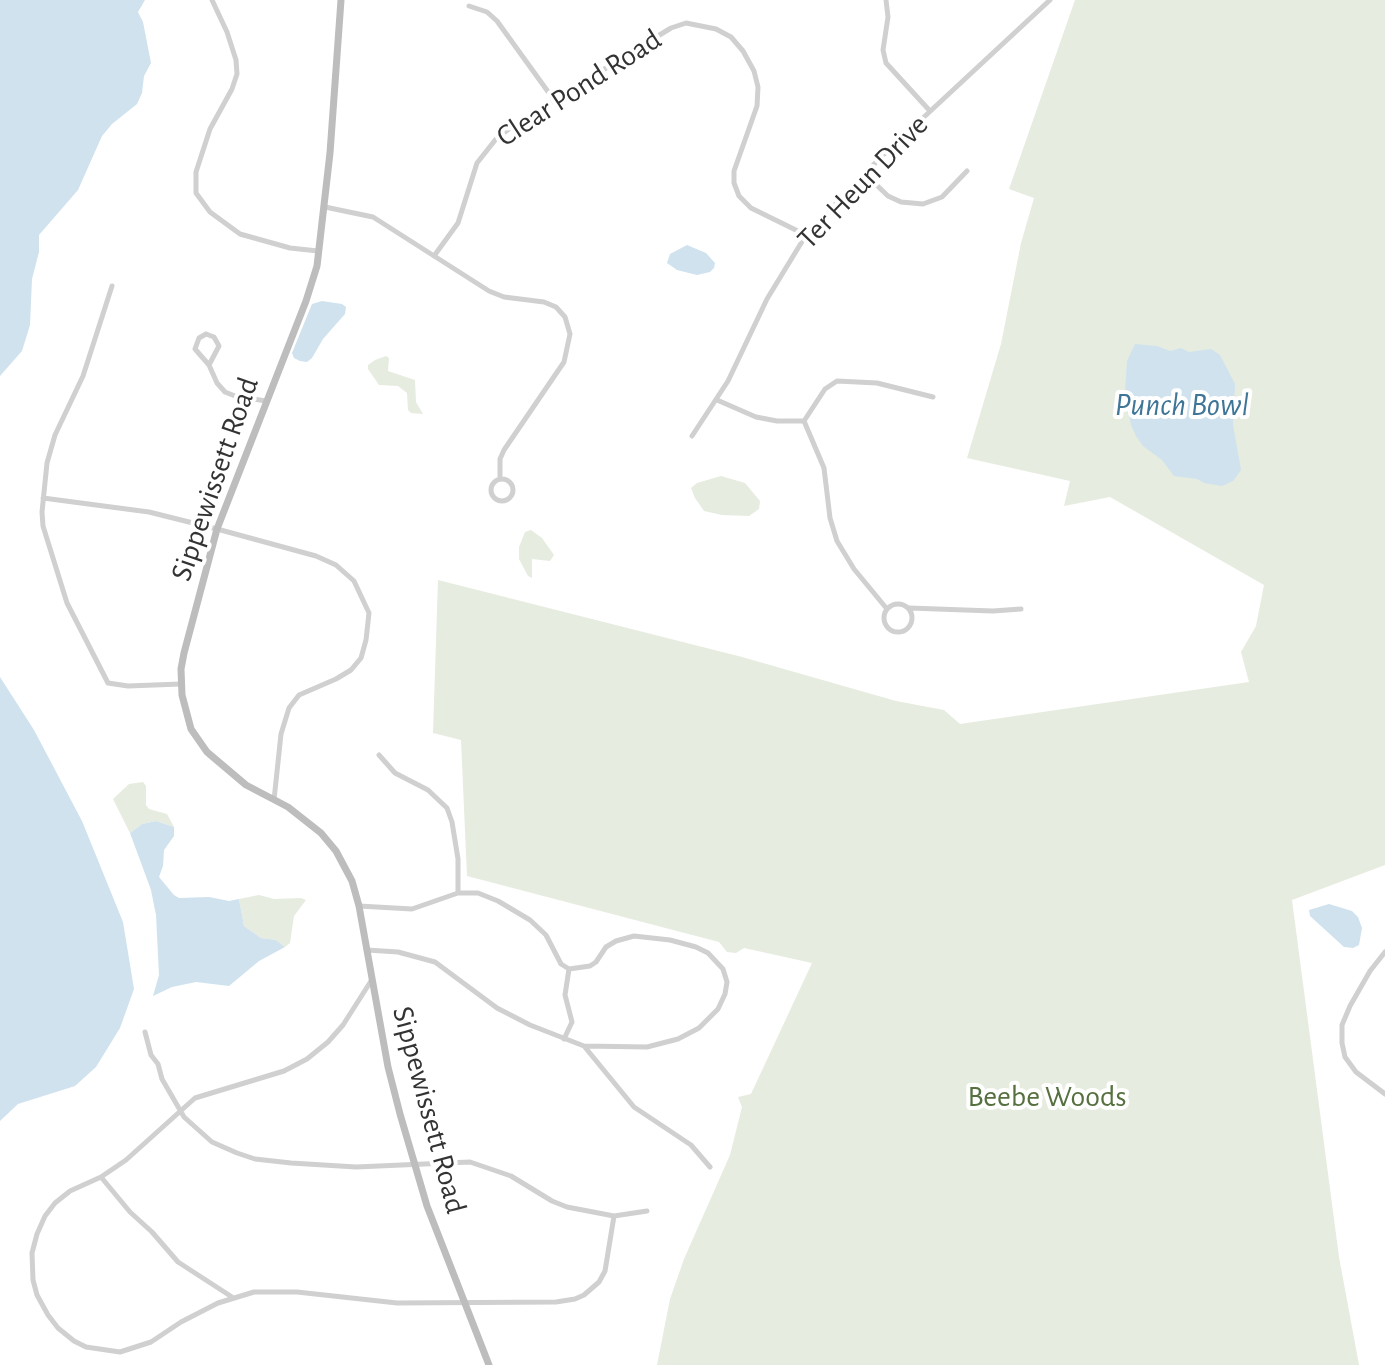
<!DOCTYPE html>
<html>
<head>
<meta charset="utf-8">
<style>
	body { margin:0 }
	canvas { display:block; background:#fff }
</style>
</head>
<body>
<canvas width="1385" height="1365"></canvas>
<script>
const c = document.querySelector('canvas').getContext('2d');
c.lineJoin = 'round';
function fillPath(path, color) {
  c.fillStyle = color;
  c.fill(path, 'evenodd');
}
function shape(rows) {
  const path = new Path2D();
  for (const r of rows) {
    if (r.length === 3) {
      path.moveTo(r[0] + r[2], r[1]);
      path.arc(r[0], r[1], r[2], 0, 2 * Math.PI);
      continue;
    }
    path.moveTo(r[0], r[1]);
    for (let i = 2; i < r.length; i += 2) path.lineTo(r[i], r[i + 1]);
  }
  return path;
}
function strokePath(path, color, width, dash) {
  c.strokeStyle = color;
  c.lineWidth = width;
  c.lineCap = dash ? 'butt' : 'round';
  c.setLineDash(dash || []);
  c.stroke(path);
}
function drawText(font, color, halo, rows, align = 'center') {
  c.font = font + ' "Alegreya Sans",sans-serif';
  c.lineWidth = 8;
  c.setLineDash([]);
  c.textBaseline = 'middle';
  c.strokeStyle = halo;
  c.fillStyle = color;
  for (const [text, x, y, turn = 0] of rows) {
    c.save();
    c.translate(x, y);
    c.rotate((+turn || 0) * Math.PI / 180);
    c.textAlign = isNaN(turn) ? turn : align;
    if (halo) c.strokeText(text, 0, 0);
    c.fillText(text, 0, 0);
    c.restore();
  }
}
fillPath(shape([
	[1075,0,1385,0,1385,865,1292,900,1339,1257,1359,1365,657,1365,670,1299,684,1259,730,1155,742,1107,738,1097,751,1094,812,963,744,948,736,953,727,952,719,942,467,876,461,740,433,733,438,580,742,657,896,701,944,710,960,724,1249,682,1241,652,1256,626,1264,585,1110,497,1064,506,1070,481,967,458,1001,344,1021,243,1034,198,1009,189],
	[386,356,389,358,388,371,415,380,416,402,423,414,411,413,408,410,407,393,398,386,379,385,368,369,368,365,375,360],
	[721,476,745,483,760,501,759,509,749,516,722,515,704,511,695,498,691,488,697,483],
	[531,530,542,538,554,555,550,561,532,559,532,578,528,576,519,559,519,547,525,532],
	[143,782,146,786,146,805,149,809,167,814,174,827,156,821,142,824,130,833,113,799,129,784],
	[259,895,274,899,301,898,306,900,294,916,290,943,285,947,276,940,261,938,244,926,239,899]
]), '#e6ecdf');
fillPath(shape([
	[0,0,145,0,138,12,143,22,151,63,144,76,142,93,137,104,112,124,102,136,78,190,39,235,39,252,32,279,30,325,22,351,0,376],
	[687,245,706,253,715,263,714,268,710,272,697,275,677,270,667,263,670,254],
	[322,301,342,304,346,307,345,314,323,339,312,358,307,362,300,361,294,358,292,353,312,304],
	[1135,344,1157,346,1170,351,1181,348,1189,352,1211,349,1220,355,1235,384,1233,425,1241,470,1233,481,1222,486,1204,483,1197,479,1174,476,1162,460,1143,446,1136,436,1131,425,1125,392,1127,361],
	[0,677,34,730,82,821,123,922,134,989,120,1028,96,1067,75,1086,18,1104,0,1121],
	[156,821,174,827,174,836,164,850,163,866,159,877,174,895,179,898,209,897,229,901,239,899,244,926,261,938,276,940,285,947,259,961,229,986,196,982,172,987,153,996,159,975,156,915,151,890,130,833,142,824],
	[1329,904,1352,911,1358,917,1362,928,1359,945,1353,948,1344,947,1310,916,1309,910]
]), '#cfe2ee');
strokePath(shape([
	[212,0,227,32,236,60,237,74,232,89,210,129,196,172,196,193,210,212,240,234,290,248,318,251],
	[886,0,888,17,883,50,886,63,930,111],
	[469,6,487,12,497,21,554,100],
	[864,173,888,196,901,202,923,204,942,197,967,171],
	[325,207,373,217,489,291,504,297,544,302,556,307,565,317,570,334,564,362,504,450,500,459,500,479],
	[434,256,458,223,477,163,496,139,514,125,645,44,671,28,686,23,716,29,731,37,743,51,754,71,758,87,757,106,734,171,734,183,739,196,751,208,806,235],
	[112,286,83,376,55,435,47,463,42,512,43,526,67,603,108,683,128,686,181,684],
	[206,334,214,337,219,346,209,365,195,349,199,338,206,334],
	[209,365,217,383,225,392,235,396,266,401],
	[717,400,756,417,777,421,804,421],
	[692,436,728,381,767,299,806,235,882,156,1050,0],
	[502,490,11],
	[43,498,149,512,217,529,316,556,336,565,354,581,369,613,366,640,361,658,351,670,336,679,299,695,289,708,281,734,274,800],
	[898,618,14],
	[909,608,993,611,1021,609],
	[887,609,854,569,837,541,830,518,824,468,804,421,825,389,837,381,877,383,933,397],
	[379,755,395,773,428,790,447,808,452,822,458,859,458,893],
	[359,906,412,909,458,893,478,893,498,901,530,920,546,935,561,964,569,969,590,966,596,962,606,947,616,941,634,936,670,940,696,947,708,953,723,969,727,982,725,994,718,1009,699,1028,678,1039,647,1047,584,1046],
	[367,950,398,952,435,962,497,1008,530,1025,584,1046,634,1107,691,1145,710,1167],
	[1385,952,1370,971,1350,1006,1342,1025,1342,1043,1345,1057,1356,1072,1385,1094],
	[371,981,343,1025,328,1042,307,1059,284,1071,195,1098,126,1160,101,1177,70,1191,55,1203,45,1216,37,1234,32,1253,33,1280,37,1295,48,1315,58,1328,74,1341,86,1347,120,1352,151,1342,181,1322,218,1303,254,1292,297,1292,397,1303,556,1302,575,1299,584,1295,599,1282,605,1271,614,1216],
	[145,1032,151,1055,158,1064,162,1079,184,1117,212,1142,237,1153,255,1159,291,1163,356,1167,470,1162,511,1176,552,1201,567,1207,614,1216,647,1211],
	[564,1039,572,1022,565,995,569,969],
	[101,1177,130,1212,152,1232,178,1262,232,1297]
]), '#d0d0d0', 5);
strokePath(shape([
	[341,0,330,153,317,266,306,301,217,529,184,653,181,669,182,695,191,729,207,752,246,785,288,807,321,833,336,851,352,881,359,906,388,1067,400,1114,427,1206,489,1365]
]), '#bdbdbd', 7);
drawText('30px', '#333', '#fff', [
	["Clear Pond Road",579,88,-33],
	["Ter Heun Drive",863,182,-46],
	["Sippewissett Road",215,479,-71],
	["Sippewissett Road",429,1110,75]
]);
drawText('30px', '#56703f', '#fff', [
	["Beebe Woods",1047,1097]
]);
drawText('italic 32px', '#3f7597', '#fff', [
	["Punch Bowl",1182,405]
]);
</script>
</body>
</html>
